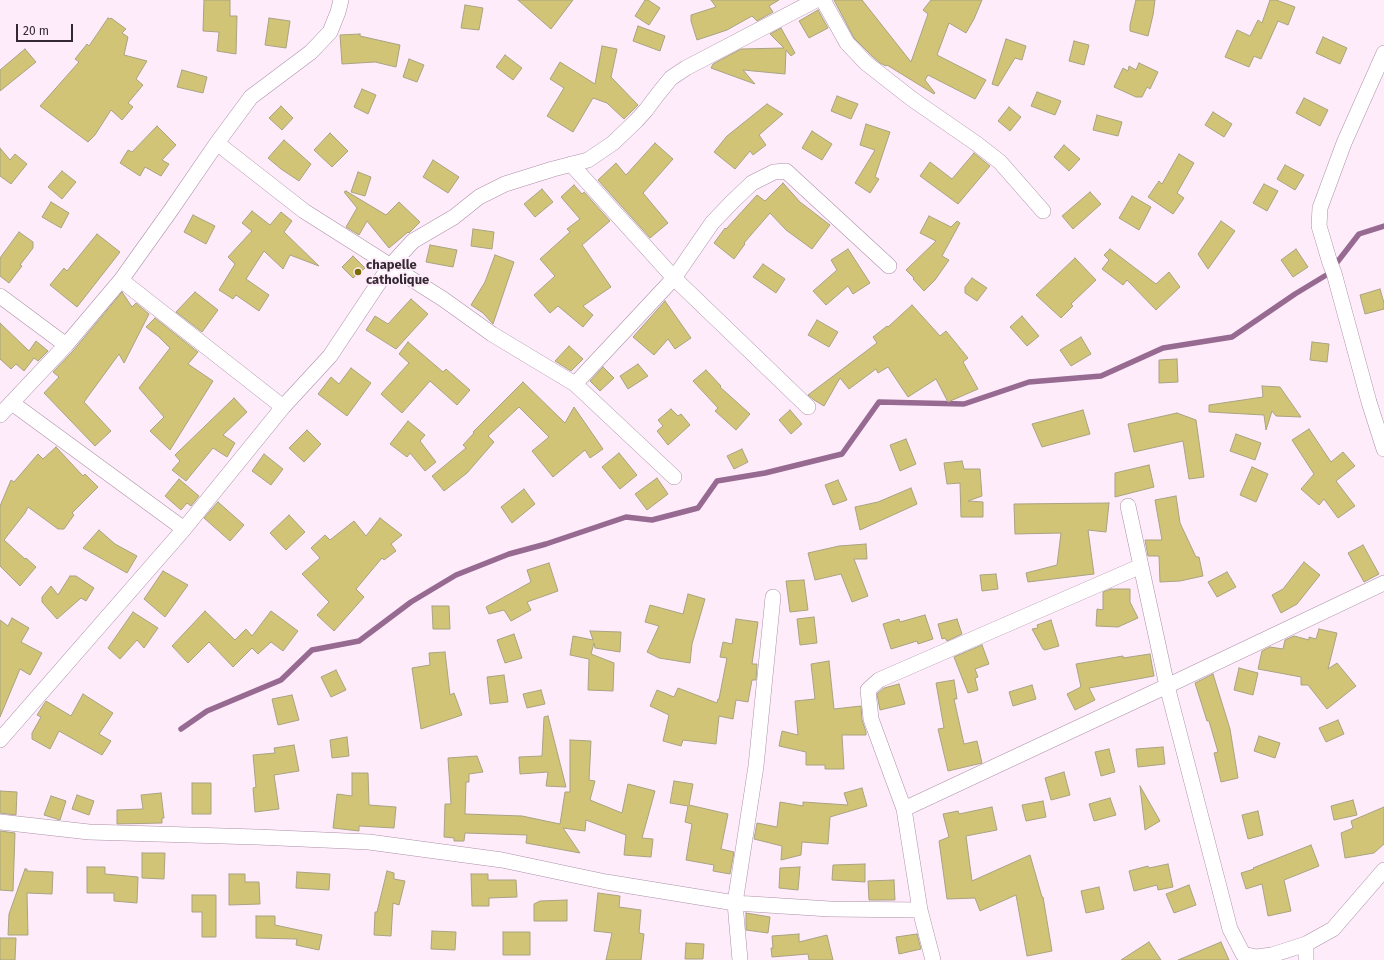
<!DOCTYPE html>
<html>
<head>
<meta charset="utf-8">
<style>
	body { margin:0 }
	#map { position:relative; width:1384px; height:960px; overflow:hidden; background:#feecfb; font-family:"Fira Sans",sans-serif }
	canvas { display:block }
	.scale { position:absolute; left:16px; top:24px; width:57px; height:18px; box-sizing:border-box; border:2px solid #342832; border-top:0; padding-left:5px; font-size:12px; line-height:14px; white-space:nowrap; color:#342832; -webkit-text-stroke:3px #feecfb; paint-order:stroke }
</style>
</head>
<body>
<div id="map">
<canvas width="1384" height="960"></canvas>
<div class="scale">20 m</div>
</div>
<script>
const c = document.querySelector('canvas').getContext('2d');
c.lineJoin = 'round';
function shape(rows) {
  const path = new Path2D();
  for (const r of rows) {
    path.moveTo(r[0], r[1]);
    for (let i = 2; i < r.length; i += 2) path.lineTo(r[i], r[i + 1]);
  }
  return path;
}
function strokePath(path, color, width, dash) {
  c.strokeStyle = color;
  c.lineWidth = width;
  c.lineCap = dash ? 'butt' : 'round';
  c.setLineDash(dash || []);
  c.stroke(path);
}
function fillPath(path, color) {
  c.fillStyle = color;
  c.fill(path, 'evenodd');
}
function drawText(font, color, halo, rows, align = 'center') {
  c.font = font + ' "Fira Sans",sans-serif';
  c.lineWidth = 4;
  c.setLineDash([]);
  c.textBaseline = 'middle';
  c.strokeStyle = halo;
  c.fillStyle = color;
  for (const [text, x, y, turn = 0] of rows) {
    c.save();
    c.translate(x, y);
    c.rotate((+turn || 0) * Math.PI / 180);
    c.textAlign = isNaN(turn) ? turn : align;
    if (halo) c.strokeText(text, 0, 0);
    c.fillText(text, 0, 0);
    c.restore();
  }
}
strokePath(shape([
	[181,729,207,711,281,680,312,650,359,641,411,602,456,575,509,554,546,544,626,517,652,520,698,508,717,481,765,473,842,454,879,402,964,404,1029,382,1101,376,1163,348,1232,337,1295,294,1328,274,1359,234,1384,226]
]), '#976a92', 5.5);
const building = shape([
	[204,0,230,0,230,16,237,16,236,54,217,51,219,32,203,31,204,0],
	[518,0,573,0,551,29,518,0],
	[645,0,648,0,660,8,649,25,635,16,645,0],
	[711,0,779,0,769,6,773,12,757,21,752,16,727,30,697,40,691,21,691,15,716,7,711,0],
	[834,0,862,0,911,62,928,14,923,10,931,0,982,0,974,19,966,33,949,23,937,55,986,80,975,99,928,75,925,80,935,93,934,94,887,65,886,66,880,63,872,56,854,38,834,0],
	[1136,0,1155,0,1153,15,1148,36,1130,31,1130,25,1136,0],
	[1270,0,1276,0,1295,7,1288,25,1278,21,1261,59,1254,56,1249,67,1225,57,1237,30,1250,36,1258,20,1262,23,1270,0],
	[465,5,483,8,479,30,461,28,465,5],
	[818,10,828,28,809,38,799,21,818,10],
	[108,18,110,19,111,18,126,29,122,33,128,37,124,55,147,61,136,79,143,85,128,103,133,107,122,120,111,110,95,135,88,142,40,106,79,62,75,59,87,44,89,46,108,18],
	[269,18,290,21,286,48,265,45,269,18],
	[638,26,665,36,660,51,633,41,638,26],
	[781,28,795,53,791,56,786,50,785,74,743,70,755,84,711,68,713,64,741,49,784,48,770,34,781,28],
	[360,34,360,36,400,45,396,67,375,62,342,64,340,35,360,34],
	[1323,37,1347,48,1340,64,1316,53,1323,37],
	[1006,39,1026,46,1022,60,1015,58,998,86,992,84,1006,39],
	[1074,41,1089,45,1084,65,1069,61,1074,41],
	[602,46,617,49,611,77,638,105,624,119,607,103,593,98,573,132,547,116,564,88,550,79,560,62,595,84,602,46],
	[25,49,36,62,0,91,0,70,25,49],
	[505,55,522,68,513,80,496,67,505,55],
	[409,59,424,65,417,82,403,77,409,59],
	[1139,63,1158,72,1150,89,1147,87,1142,97,1136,97,1114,87,1123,68,1128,71,1129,66,1136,70,1139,63],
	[182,70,207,77,203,93,177,87,182,70],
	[362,89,376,95,368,114,354,107,362,89],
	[1037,92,1061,101,1055,115,1031,106,1037,92],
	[837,96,858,104,851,119,831,111,837,96],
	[1304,98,1328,110,1320,126,1296,113,1304,98],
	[767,104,783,114,759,135,766,145,753,155,750,151,735,169,714,152,727,136,767,104],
	[281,106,293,118,282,130,269,118,281,106],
	[1009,107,1021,117,1010,131,998,121,1009,107],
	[1213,112,1232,124,1224,137,1205,125,1213,112],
	[1097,115,1122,122,1118,136,1093,130,1097,115],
	[866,124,890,132,875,177,879,179,870,193,855,183,875,150,860,145,866,124],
	[157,126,176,145,162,160,169,164,161,176,145,167,140,176,120,163,128,150,132,152,157,126],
	[812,131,832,144,822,160,802,148,812,131],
	[330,133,348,151,332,167,314,150,330,133],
	[284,140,311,164,299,181,281,169,268,158,284,140],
	[655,143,673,159,643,193,668,223,650,238,598,180,616,163,626,175,655,143],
	[1064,145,1080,159,1069,171,1054,157,1064,145],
	[0,148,10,160,15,154,27,164,11,184,0,176,0,148],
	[974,153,990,166,958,204,920,176,930,162,952,179,974,153],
	[1179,154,1194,163,1177,193,1184,198,1173,214,1148,197,1159,181,1162,184,1179,154],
	[433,160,459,177,448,193,423,177,433,160],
	[1285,165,1304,175,1295,190,1277,179,1285,165],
	[62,171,76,182,62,199,48,187,62,171],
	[358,172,371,177,365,196,351,192,358,172],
	[783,183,800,202,830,225,812,249,786,230,770,213,744,243,745,244,734,259,714,243,725,228,726,229,757,195,765,201,783,183],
	[1264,184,1278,191,1267,211,1253,203,1264,184],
	[574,185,582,194,584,192,610,221,582,245,611,287,583,306,593,315,583,327,558,306,550,313,534,295,555,276,540,259,570,232,567,229,580,219,561,197,574,185],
	[542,189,553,202,535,217,524,204,542,189],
	[346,191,386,215,399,202,420,222,409,233,408,232,389,248,367,221,359,235,346,227,357,208,344,192,346,191],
	[1090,192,1101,204,1073,229,1062,216,1090,192],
	[1132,196,1151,207,1139,230,1119,218,1132,196],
	[51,202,69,213,61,228,42,217,51,202],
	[252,211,270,225,281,212,292,221,284,232,319,266,290,255,283,269,264,251,246,279,269,295,259,311,236,295,233,299,219,290,235,264,228,257,252,231,242,223,252,211],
	[193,215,215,226,206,244,184,232,193,215],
	[929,216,951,227,957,221,960,223,942,256,949,260,935,280,924,291,913,279,914,278,906,270,936,241,920,233,929,216],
	[1221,221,1235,231,1208,269,1198,254,1221,221],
	[473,229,494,232,492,249,471,246,473,229],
	[19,232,33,242,33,248,20,265,22,266,9,283,0,276,0,258,19,232],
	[97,234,120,252,77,307,50,285,64,268,67,271,97,234],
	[430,245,457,250,453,267,426,262,430,245],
	[848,249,870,283,853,294,848,286,826,305,813,291,837,270,831,260,848,249],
	[1110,249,1156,284,1169,272,1180,287,1156,310,1127,280,1123,285,1102,269,1109,260,1104,255,1110,249],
	[1296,249,1308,267,1293,277,1281,260,1296,249],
	[495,255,514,262,493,324,483,313,471,305,485,282,495,255],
	[353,256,365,268,353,278,342,267,353,256],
	[1075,258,1096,280,1071,304,1073,306,1061,318,1036,295,1075,258],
	[763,264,785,279,776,293,753,277,763,264],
	[972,278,987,288,977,301,965,293,965,287,972,278],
	[1380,289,1384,303,1384,309,1365,314,1360,295,1380,289],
	[122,292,132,307,136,303,149,314,124,363,119,354,84,402,111,431,95,446,44,393,59,377,53,372,73,351,122,292],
	[195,292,218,310,202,332,176,312,195,292],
	[411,299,428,314,396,349,366,330,375,316,388,324,411,299],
	[665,301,691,338,675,349,668,339,654,355,633,337,665,301],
	[912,305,940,336,946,331,968,358,963,362,978,389,948,402,936,379,908,397,888,367,878,373,876,369,849,389,840,378,824,406,814,400,808,395,877,343,873,337,887,326,888,327,912,305],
	[1022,316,1039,336,1027,346,1010,327,1022,316],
	[155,318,198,352,188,364,213,381,170,450,150,431,164,417,139,388,170,348,158,336,146,327,155,318],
	[817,320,838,332,829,347,808,335,817,320],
	[0,323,29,351,36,341,48,351,38,361,34,358,24,371,16,364,11,369,0,359,0,323],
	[1081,337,1091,354,1071,366,1060,350,1081,337],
	[408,342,443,372,446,369,470,390,457,405,430,381,402,413,381,394,409,363,399,354,408,342],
	[1312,342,1329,344,1327,362,1310,360,1312,342],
	[569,346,583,359,571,371,555,361,569,346],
	[1177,359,1178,382,1159,383,1159,360,1177,359],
	[638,364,648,376,628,389,620,376,638,364],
	[603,367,614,378,600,391,590,381,603,367],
	[351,368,371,383,347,416,318,394,331,377,339,384,351,368],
	[706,370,721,386,720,387,750,414,736,430,715,411,718,408,693,381,706,370],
	[523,382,565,423,574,407,603,449,590,458,585,450,553,477,532,451,549,437,519,407,488,436,494,442,467,473,444,491,432,476,466,448,463,445,474,433,473,432,523,382],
	[1262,386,1280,387,1301,417,1276,416,1272,411,1266,430,1264,415,1209,412,1209,405,1263,397,1262,386],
	[234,398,247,412,223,435,235,443,227,457,213,448,186,481,172,470,180,461,175,455,234,398],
	[671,409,678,416,681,414,690,425,668,445,657,431,663,426,658,420,671,409],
	[790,410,802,424,791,434,779,420,790,410],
	[1083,410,1090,434,1042,447,1032,424,1083,410],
	[1177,413,1196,420,1204,477,1189,479,1183,441,1134,452,1128,424,1177,413],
	[408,421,425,435,420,441,436,462,425,471,410,453,407,457,390,444,408,421],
	[1309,429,1331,462,1343,452,1355,466,1336,481,1355,506,1338,518,1324,499,1319,505,1301,489,1314,474,1292,440,1309,429],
	[307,430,321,444,304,462,289,448,307,430],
	[1236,434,1261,443,1255,460,1230,451,1236,434],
	[906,439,916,464,900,471,890,445,906,439],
	[56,447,83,476,85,474,98,487,72,513,74,515,64,529,58,529,28,507,25,513,4,540,25,559,26,558,36,567,20,586,0,566,0,506,11,480,14,482,38,454,43,459,56,447],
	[742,449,748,462,734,469,727,456,742,449],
	[619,453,637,475,620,489,602,467,619,453],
	[264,454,283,469,271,485,252,471,264,454],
	[962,461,964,469,980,469,982,496,968,501,983,502,983,517,961,517,960,483,947,484,944,463,962,461],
	[1149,465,1154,487,1115,497,1115,473,1149,465],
	[1252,467,1268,474,1256,502,1240,495,1252,467],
	[657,478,668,494,647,510,635,494,657,478],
	[179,479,199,496,191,506,187,503,181,510,165,496,179,479],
	[838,480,847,500,833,505,825,485,838,480],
	[911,488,917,504,860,530,855,507,878,502,911,488],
	[524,489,535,504,512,523,501,507,524,489],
	[1176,496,1180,523,1196,557,1199,557,1203,576,1180,581,1160,582,1159,556,1148,556,1145,540,1162,540,1155,500,1176,496],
	[218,502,244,525,230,541,204,518,218,502],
	[1109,503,1106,532,1088,530,1094,574,1028,582,1026,573,1057,565,1061,533,1015,534,1014,504,1109,503],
	[289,515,305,532,286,550,270,533,289,515],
	[380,518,402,535,391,544,396,551,384,560,382,558,356,589,364,597,334,631,317,615,329,602,302,574,320,558,311,548,325,535,330,540,354,521,366,536,380,518],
	[99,530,115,544,137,556,127,573,83,548,99,530],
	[866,544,867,559,854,559,868,596,852,602,841,574,815,580,808,553,839,546,866,544],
	[1363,545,1379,574,1364,582,1348,553,1363,545],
	[1304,562,1320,575,1297,604,1281,613,1272,595,1283,589,1304,562],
	[549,563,558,591,527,602,531,610,511,621,504,610,489,614,486,607,531,582,527,570,549,563],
	[163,571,188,585,165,617,144,599,163,571],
	[1227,572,1236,587,1217,597,1208,582,1227,572],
	[996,574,998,589,982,591,980,575,996,574],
	[70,576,76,576,94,588,86,601,81,598,57,619,42,602,42,597,51,586,58,595,70,576],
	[804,580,808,610,790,612,786,581,804,580],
	[1111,589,1130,589,1130,602,1138,618,1118,627,1096,626,1097,609,1103,610,1103,592,1111,589],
	[688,594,705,599,692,644,690,663,659,658,647,652,659,626,645,622,650,605,683,614,688,594],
	[432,606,449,606,450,629,433,629,432,606],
	[205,611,235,640,246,629,252,636,271,611,298,631,283,651,271,642,258,654,252,648,233,667,209,642,188,663,172,646,205,611],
	[133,612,158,628,144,648,137,640,120,659,108,648,133,612],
	[925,615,933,639,918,644,917,641,891,649,883,624,899,619,900,622,925,615],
	[814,617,817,643,800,645,797,619,814,617],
	[12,618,29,628,21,642,42,653,30,675,20,669,0,717,0,620,8,626,12,618],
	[736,619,758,622,752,664,757,664,756,680,752,680,748,702,736,700,733,719,719,716,716,744,683,740,681,746,663,741,669,715,650,706,657,690,674,697,678,688,717,703,718,699,719,699,727,658,720,657,723,642,732,644,736,619],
	[957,619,962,634,947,641,945,638,942,639,938,624,957,619],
	[1051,620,1059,646,1045,650,1043,649,1032,629,1038,628,1037,625,1051,620],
	[1319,629,1337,633,1328,669,1337,663,1356,686,1327,709,1308,685,1301,685,1301,677,1258,669,1262,651,1270,647,1283,649,1285,640,1294,636,1309,640,1309,637,1316,639,1319,629],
	[590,631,621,632,620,652,595,648,594,643,591,654,614,663,613,691,588,690,589,659,570,655,573,636,593,640,590,631],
	[514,634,522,658,505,663,497,640,514,634],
	[982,645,989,664,975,669,978,677,975,678,978,690,968,693,954,657,982,645],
	[445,652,450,695,454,693,462,715,421,729,412,668,430,665,429,653,445,652],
	[1150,654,1154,676,1089,688,1095,700,1075,710,1067,694,1081,687,1076,664,1123,656,1123,658,1150,654],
	[829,661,834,709,861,706,862,720,866,732,866,735,842,735,844,769,825,769,825,765,806,765,806,752,779,746,782,731,798,735,795,701,815,699,811,664,829,661],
	[1239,668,1258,673,1253,695,1234,690,1239,668],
	[336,670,346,690,331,697,321,677,336,670],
	[1213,674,1230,729,1238,778,1221,782,1214,753,1218,752,1209,721,1207,721,1195,683,1213,674],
	[504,675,508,702,490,704,487,677,504,675],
	[954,680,957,699,954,699,964,744,977,741,982,763,948,771,938,729,944,728,936,683,954,680],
	[899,684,905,704,880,710,877,694,884,688,899,684],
	[1032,685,1036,699,1013,706,1009,692,1032,685],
	[541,690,545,704,527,708,523,694,541,690],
	[83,694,113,713,99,734,111,741,102,755,59,731,50,749,32,739,32,733,41,717,37,715,46,701,71,716,83,694],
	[292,695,299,720,278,725,272,699,292,695],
	[548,716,562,771,566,787,546,786,548,772,520,774,519,757,542,756,544,717,548,716],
	[1338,720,1344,734,1326,742,1319,728,1338,720],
	[1259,736,1280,743,1275,758,1254,751,1259,736],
	[347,737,349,756,332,758,330,740,347,737],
	[570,740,591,741,589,780,595,781,590,800,622,813,628,784,655,791,642,838,653,839,651,857,624,855,626,835,586,820,585,831,563,828,580,853,526,843,527,835,465,833,464,841,454,841,454,838,444,837,445,804,451,804,448,758,477,756,483,772,469,774,469,782,466,782,465,814,522,816,560,824,565,792,570,792,570,740],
	[294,745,299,771,274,775,279,809,255,812,253,788,256,787,253,755,275,753,274,748,294,745],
	[1163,747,1165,764,1138,767,1136,749,1163,747],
	[1109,749,1115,772,1101,776,1095,752,1109,749],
	[1064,772,1070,795,1051,800,1045,778,1064,772],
	[352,773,368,773,369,805,396,807,394,828,359,826,359,831,333,828,337,794,352,796,352,773],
	[674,781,693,784,689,805,728,814,721,849,734,852,730,874,713,871,714,865,686,860,692,824,685,822,688,806,670,803,674,781],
	[192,783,211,783,211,814,192,814,192,783],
	[1140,786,1160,821,1145,830,1140,786],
	[862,788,867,806,830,817,828,844,802,842,801,855,781,860,782,846,754,839,757,823,777,827,780,802,803,806,803,802,848,805,844,793,862,788],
	[0,791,17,792,16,815,0,813,0,791],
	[161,793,164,818,162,818,162,823,117,824,117,810,143,809,141,795,161,793],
	[77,795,94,801,89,815,72,809,77,795],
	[51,796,66,801,60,820,44,815,51,796],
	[1110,798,1116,815,1094,821,1089,804,1110,798],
	[1353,800,1357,815,1334,820,1331,806,1353,800],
	[1043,801,1046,817,1026,821,1022,805,1043,801],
	[992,807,997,830,966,836,972,881,1030,855,1042,897,1043,897,1052,951,1027,956,1016,895,980,911,975,898,947,899,939,841,949,837,943,814,958,811,959,814,992,807],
	[1384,807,1384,844,1374,853,1345,858,1341,833,1353,828,1351,821,1384,807],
	[1258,811,1263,835,1248,839,1242,815,1258,811],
	[0,831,15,833,13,891,0,890,0,831],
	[1311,845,1319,866,1284,880,1291,911,1268,916,1262,884,1246,889,1241,873,1254,869,1253,868,1311,845],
	[142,853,165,853,164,879,142,878,142,853],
	[865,864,865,882,832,880,833,865,865,864],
	[1168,864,1173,887,1158,890,1157,885,1134,891,1129,871,1148,866,1149,868,1168,864],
	[87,867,105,867,105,874,138,877,137,903,114,901,114,893,87,893,87,867],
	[800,867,798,890,779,888,780,868,800,867],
	[25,869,27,869,27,871,53,872,52,894,27,893,28,935,8,935,9,914,25,869],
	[387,871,394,873,394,879,405,881,399,905,393,903,391,936,374,935,375,912,377,912,387,871],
	[297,872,330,874,329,890,296,888,297,872],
	[229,874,245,874,245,882,259,882,260,904,229,905,229,874],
	[471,874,488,874,488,880,516,880,517,897,489,898,489,906,472,906,471,874],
	[894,880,895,900,869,900,868,881,894,880],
	[1189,885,1196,905,1174,913,1166,894,1189,885],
	[1099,887,1104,909,1086,913,1081,891,1099,887],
	[598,893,620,896,619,907,641,910,639,933,644,934,641,960,606,960,612,933,594,931,598,893],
	[192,895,216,895,216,937,202,937,202,912,192,912,192,895],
	[567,900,567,921,534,921,534,904,540,901,567,900],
	[746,913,770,917,768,933,746,930,746,913],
	[256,916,275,916,275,925,322,935,319,950,296,945,297,939,256,938,256,916],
	[432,931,456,932,455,950,431,949,432,931],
	[503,932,530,932,530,955,503,955,503,932],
	[799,934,799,942,827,935,833,960,809,960,808,954,772,957,771,948,773,948,772,936,799,934],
	[917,934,921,949,899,954,896,937,917,934],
	[0,938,16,938,15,960,0,960,0,938],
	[1149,942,1161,960,1121,960,1149,942],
	[1221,942,1229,960,1178,960,1221,942],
	[686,943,704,944,703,959,685,959,686,943]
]);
fillPath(building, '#d1c476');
strokePath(building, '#a9a382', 1);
const street = shape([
	[823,0,847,43,866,63,912,99,977,144,1000,162,1043,211],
	[1384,53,1344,143,1320,208,1319,226,1330,263,1334,273,1369,402,1384,449],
	[217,143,304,211,443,299,492,334,575,384,674,477],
	[571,164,674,278,808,407],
	[121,280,283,407],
	[0,296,66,345],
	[575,384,674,278,712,223,732,202,752,183,774,172,786,171,889,266],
	[12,403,184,529],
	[0,415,66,345,121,280,171,210,217,143,251,97,311,52,330,32,338,12,341,0],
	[1128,506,1167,686,1230,929,1243,954,1256,957,1272,955,1306,944,1333,929,1384,870],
	[0,740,184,529,283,407,330,356,390,266,413,241,454,217,479,197,505,184,553,169,588,160,613,143,636,121,646,110,658,94,671,78,686,68,816,0],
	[904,809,1167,686,1384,583],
	[0,822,89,832,257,837,369,842,502,860,606,882,735,903,830,909,920,910],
	[740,960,735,903,756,766,773,597],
	[933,960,920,910,904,809,871,719,868,690,879,680,1141,566],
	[1306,960,1306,944]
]);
strokePath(street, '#ac90a8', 16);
strokePath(street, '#fff', 15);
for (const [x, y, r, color] of [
	[358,272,4,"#786a01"]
]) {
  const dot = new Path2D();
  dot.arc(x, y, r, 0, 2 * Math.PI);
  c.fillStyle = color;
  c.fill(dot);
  strokePath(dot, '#feecfb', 1.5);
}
drawText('bold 13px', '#342832', '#feecfb', [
	["chapelle",366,265],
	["catholique",366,280]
], 'left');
</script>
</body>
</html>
